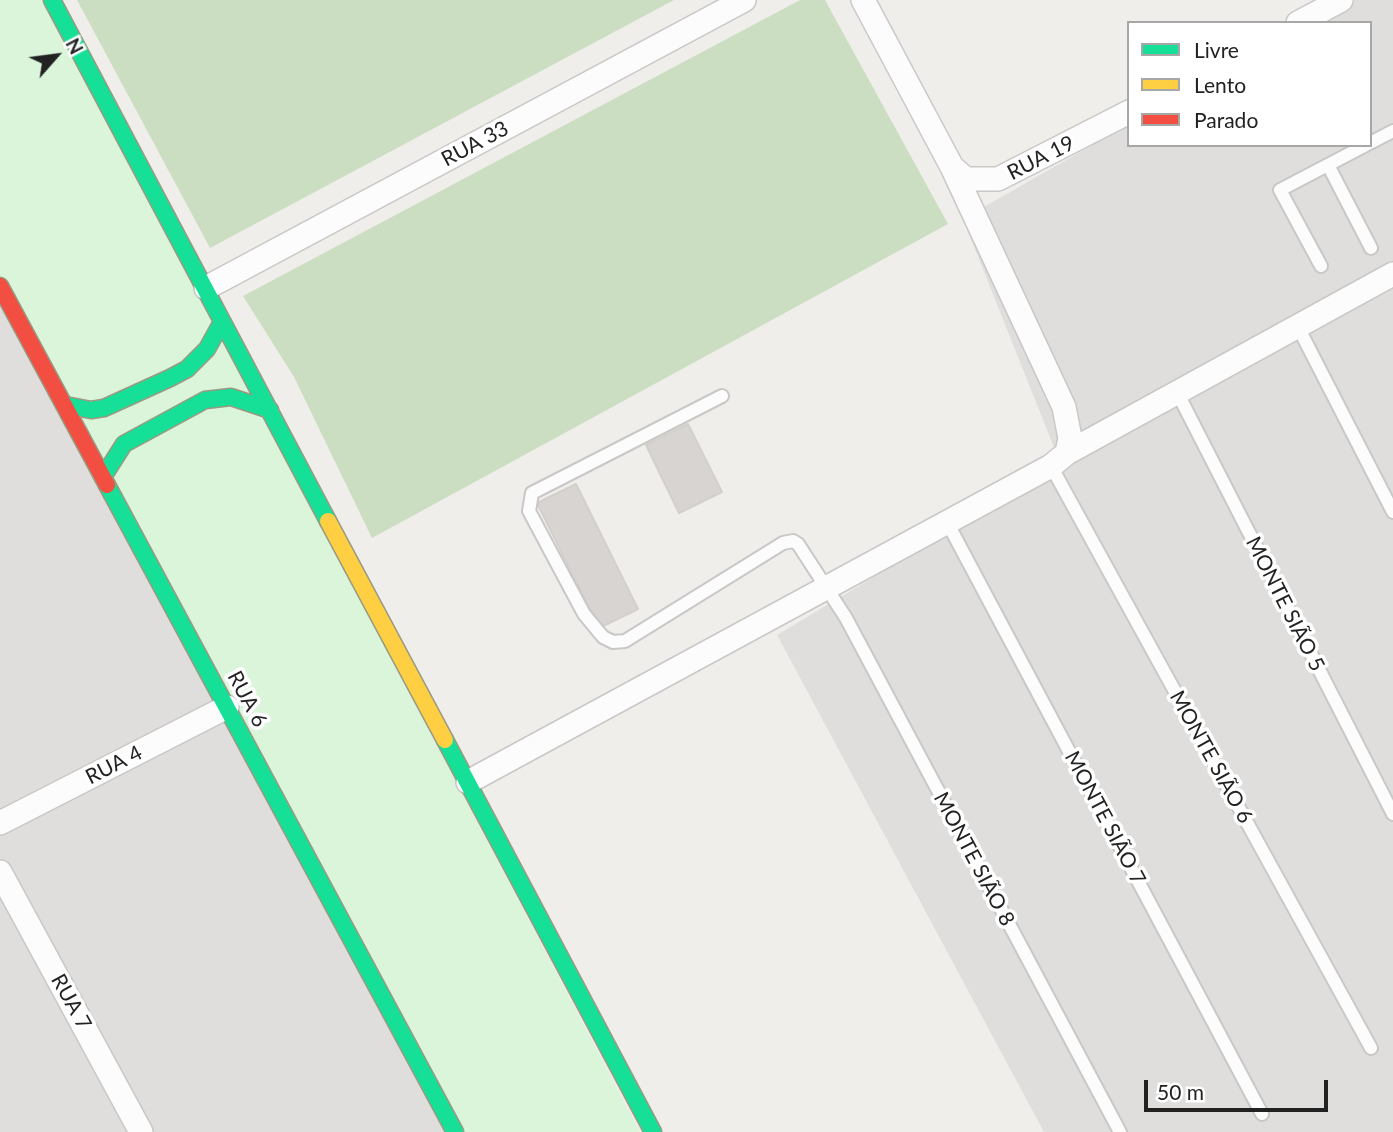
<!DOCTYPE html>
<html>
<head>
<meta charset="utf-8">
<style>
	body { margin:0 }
	#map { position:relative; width:1393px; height:1132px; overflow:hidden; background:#f0eeeb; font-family:Lato,sans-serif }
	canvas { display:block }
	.legend { position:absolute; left:1127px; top:21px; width:245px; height:126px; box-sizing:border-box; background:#fff; border:2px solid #a7a7a7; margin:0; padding:9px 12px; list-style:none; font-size:21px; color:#222 }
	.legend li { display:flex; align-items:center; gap:14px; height:35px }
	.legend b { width:35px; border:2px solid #a7a7a7 }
	.north { position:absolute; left:21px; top:21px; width:70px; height:70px; -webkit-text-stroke:5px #fff; paint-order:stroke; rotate:62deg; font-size:19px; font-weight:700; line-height:28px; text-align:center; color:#222 }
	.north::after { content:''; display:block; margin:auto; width:24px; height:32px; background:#222; clip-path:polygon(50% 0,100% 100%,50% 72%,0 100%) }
	.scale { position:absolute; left:1144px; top:1080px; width:184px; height:32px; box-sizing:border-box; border:4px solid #222; border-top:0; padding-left:9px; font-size:21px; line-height:24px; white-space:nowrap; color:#222; -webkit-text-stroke:5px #fff; paint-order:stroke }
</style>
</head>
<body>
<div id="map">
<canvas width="1393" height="1132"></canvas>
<ul class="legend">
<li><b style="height:9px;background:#16e098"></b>Livre</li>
<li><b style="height:9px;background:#ffcf43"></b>Lento</li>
<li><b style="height:9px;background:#f24e42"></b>Parado</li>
</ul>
<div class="north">N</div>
<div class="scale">50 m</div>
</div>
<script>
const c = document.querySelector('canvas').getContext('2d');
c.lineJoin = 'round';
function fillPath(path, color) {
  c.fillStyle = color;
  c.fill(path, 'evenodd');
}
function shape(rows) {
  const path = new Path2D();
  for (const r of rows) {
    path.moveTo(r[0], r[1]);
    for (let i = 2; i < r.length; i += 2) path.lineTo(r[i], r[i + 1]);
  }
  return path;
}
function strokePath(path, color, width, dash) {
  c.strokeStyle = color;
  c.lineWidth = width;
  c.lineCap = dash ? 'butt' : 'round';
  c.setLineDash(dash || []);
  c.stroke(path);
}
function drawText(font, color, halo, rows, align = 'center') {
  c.font = font + ' Lato,sans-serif';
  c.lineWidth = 7;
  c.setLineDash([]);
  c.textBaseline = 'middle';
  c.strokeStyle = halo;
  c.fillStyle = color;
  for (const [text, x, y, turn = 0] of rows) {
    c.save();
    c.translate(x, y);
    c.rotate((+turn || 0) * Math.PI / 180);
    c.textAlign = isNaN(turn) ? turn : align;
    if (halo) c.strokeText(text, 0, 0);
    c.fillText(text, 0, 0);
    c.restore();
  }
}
fillPath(shape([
	[1342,0,1393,0,1393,1132,1044,1132,777,635,1061,465,963,219,1129,124,1129,145,1370,145,1370,23,1303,23],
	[0,289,455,1132,0,1132]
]), '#dfdedc');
fillPath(shape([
	[77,0,674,0,210,248],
	[800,0,825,0,948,224,372,538,294,377,243,296]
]), '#cbdec1');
fillPath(shape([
	[0,0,46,0,640,1132,452,1132,0,292]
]), '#daf5da');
const building = shape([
	[688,424,722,492,679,513,646,445,688,424],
	[576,484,638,609,599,628,537,503,576,484]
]);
fillPath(building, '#d7d4d2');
strokePath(building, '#d3d0cc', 2);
const lane = shape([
	[1370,143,1393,131],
	[1328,165,1371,248],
	[1321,266,1280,190,1366,145],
	[1298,327,1393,512],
	[1178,394,1393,814],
	[722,396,532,493,529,511,584,614,603,637,613,642,625,641,783,543,793,541,798,544,846,618,1120,1132],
	[1051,466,1371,1048],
	[947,522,1262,1114]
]);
const street = shape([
	[1298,23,1341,0],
	[952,167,966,179,998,179,1129,112],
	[206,288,744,0],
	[1067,453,1393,274],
	[468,782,1051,466,1067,453,1070,438,1064,407,952,167,863,0],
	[0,823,227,707],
	[0,872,141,1132]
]);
const fast = shape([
	[52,0,328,521],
	[65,405,91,410,104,408,170,378,187,369,207,349,222,322],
	[103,477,124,444,205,400,231,397,270,410],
	[107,485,455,1132],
	[445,740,653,1132]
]);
const slow = shape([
	[328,521,445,740]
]);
const jam = shape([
	[0,286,107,485]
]);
strokePath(lane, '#c9c8c7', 16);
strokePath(street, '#c9c8c7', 26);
strokePath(fast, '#999a82', 19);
strokePath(slow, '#999a82', 19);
strokePath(jam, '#999a82', 19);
strokePath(lane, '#fdfcfc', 12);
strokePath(street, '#fdfcfc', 23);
strokePath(fast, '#16e098', 16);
strokePath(slow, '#ffcf43', 16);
strokePath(jam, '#f24e42', 16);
drawText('21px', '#222', '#fff', [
	["RUA 33",475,144,-28],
	["RUA 19",1041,158,-27],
	["MONTE SIÃO 5",1285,604,63],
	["RUA 6",247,699,62],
	["MONTE SIÃO 6",1211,757,61],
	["RUA 4",114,765,-27],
	["MONTE SIÃO 7",1105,818,62],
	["MONTE SIÃO 8",974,859,62],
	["RUA 7",71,1002,61]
]);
</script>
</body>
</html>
